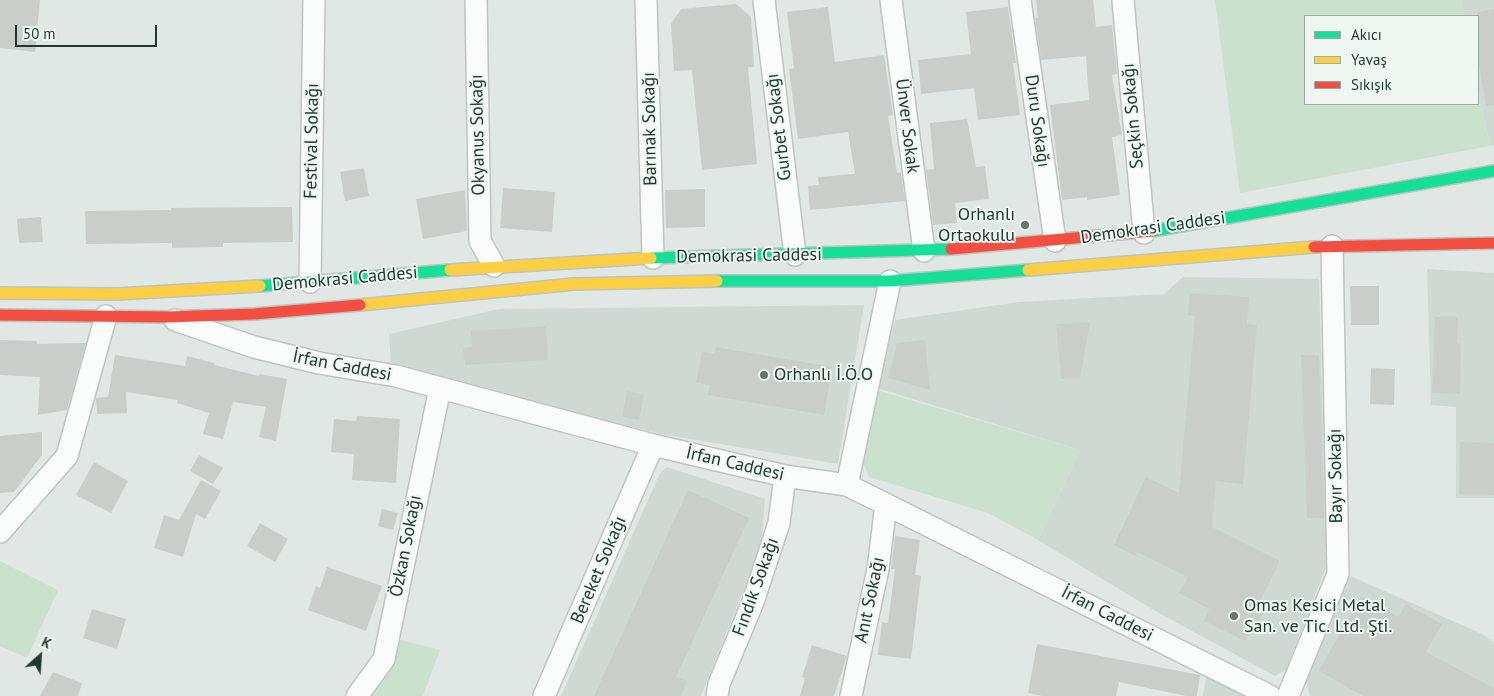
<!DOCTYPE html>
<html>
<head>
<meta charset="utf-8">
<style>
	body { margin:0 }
	#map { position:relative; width:1494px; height:696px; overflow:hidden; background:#e1e7e4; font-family:"PT Sans",sans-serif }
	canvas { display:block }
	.legend { position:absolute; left:1304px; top:15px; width:175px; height:90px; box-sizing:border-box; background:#eff7f2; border:1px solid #9caba4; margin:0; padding:6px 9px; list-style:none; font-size:15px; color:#203a30 }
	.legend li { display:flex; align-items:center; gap:10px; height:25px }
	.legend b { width:25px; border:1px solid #9caba4 }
	.north { position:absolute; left:15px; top:631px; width:50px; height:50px; -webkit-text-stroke:4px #eff7f2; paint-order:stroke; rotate:26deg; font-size:14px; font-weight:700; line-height:20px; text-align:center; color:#203a30 }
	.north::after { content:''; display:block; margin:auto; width:18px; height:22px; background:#203a30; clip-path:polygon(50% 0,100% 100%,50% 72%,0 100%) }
	.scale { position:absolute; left:15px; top:25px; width:142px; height:22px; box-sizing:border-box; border:2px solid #203a30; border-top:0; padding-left:6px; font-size:15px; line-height:18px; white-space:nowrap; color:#203a30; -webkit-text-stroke:4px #eff7f2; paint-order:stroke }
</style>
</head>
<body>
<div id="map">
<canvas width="1494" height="696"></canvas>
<ul class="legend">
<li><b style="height:6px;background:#16e098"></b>Akıcı</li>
<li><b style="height:6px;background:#ffcf43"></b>Yavaş</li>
<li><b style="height:6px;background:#f24e42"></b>Sıkışık</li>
</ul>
<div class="north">K</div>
<div class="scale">50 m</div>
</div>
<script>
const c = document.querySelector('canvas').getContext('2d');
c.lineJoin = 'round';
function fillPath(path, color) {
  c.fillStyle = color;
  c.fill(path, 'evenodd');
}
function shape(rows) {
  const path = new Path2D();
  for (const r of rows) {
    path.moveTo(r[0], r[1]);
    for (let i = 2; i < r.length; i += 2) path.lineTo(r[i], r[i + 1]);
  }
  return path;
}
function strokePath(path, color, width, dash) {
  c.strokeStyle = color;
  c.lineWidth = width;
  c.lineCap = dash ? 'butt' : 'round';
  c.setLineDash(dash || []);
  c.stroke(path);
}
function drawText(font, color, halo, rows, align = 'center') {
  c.font = font + ' "PT Sans",sans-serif';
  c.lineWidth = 4;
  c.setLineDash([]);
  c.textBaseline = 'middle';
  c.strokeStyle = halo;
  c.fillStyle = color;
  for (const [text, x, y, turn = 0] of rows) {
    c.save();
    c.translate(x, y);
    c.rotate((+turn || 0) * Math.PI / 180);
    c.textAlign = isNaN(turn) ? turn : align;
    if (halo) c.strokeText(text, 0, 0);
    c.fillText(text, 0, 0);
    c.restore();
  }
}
fillPath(shape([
	[1461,0,1494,0,1494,145,1490,146,1478,86,1478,16,1464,16],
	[1427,269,1494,273,1494,498,1456,498,1456,407,1431,405],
	[1183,277,1319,279,1327,565,1286,670,1275,676,1157,612,1038,540,1080,450,877,388,895,320,1019,302,1164,294],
	[864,305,838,464,661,434,391,367,389,334,499,309],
	[667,467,765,499,761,548,701,696,561,696,660,473],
	[1348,575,1480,633,1494,642,1494,696,1310,696,1305,679],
	[1206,677,1244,696,1203,696]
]), '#cfd9d3');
fillPath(shape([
	[1215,0,1461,0,1464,16,1305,16,1305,104,1478,104,1478,86,1490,146,1240,193],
	[876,390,1080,450,1038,540,988,513,869,477,863,463],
	[0,561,58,590,27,658,0,646],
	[397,639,440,650,423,696,367,696]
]), '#cae1ce');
fillPath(shape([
	[0,0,40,0,35,52,0,48],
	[1036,0,1093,0,1096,27,1112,25,1117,74,1112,75,1122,135,1112,137,1120,195,1087,200,1087,197,1062,200,1050,105,1089,100,1086,56,1041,60,1035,18,1038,18],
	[736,4,751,17,754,67,748,67,757,164,702,170,692,70,674,71,671,24,681,9],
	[828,7,835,62,884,55,893,115,888,116,897,173,901,172,905,201,810,210,808,186,819,185,818,177,855,174,848,132,798,139,789,69,794,68,787,12],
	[1008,7,1016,63,1013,63,1020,115,978,120,974,88,921,94,918,60,971,54,966,12],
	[1494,9,1494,105,1486,106,1478,60,1478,12],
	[967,119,976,167,985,166,989,199,955,203,957,223,933,225,926,170,934,169,930,123],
	[364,168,369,196,345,201,340,172],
	[503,188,555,192,552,232,500,228],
	[705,189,705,227,666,228,665,190],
	[465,190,467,231,423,239,416,199],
	[292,207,293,242,223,243,223,247,172,248,172,243,86,244,85,211,171,210,171,208],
	[41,217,43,242,19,243,17,219],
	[1350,286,1379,286,1379,325,1351,325],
	[1190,293,1249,297,1247,324,1257,325,1243,484,1216,481,1212,527,1280,561,1256,609,1264,612,1257,627,1253,626,1245,641,1204,621,1209,609,1179,593,1188,577,1137,552,1135,556,1114,545,1146,477,1179,493,1195,316,1188,315],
	[1435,317,1458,317,1457,343,1461,344,1460,394,1432,393],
	[1090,322,1080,378,1061,379,1056,324],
	[546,326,548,360,465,365,463,348,472,347,471,331],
	[0,340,37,341,37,344,86,343,67,410,38,415,40,377,0,375],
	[925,340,930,390,888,378,897,343],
	[716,347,832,367,824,415,708,395,710,385,696,383,702,352,714,354],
	[115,355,185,366,187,356,214,363,214,365,259,376,260,374,287,379,276,441,259,437,266,407,233,402,223,439,203,434,209,413,177,403,178,400,126,392,127,413,97,414,96,398,108,397],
	[1301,355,1319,355,1324,518,1307,518],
	[1371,368,1395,369,1394,405,1370,404],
	[627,391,644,395,639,420,622,417],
	[357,416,400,419,396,483,352,480,354,454,331,452,334,419,356,421],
	[42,432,42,455,14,492,0,493,0,436],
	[1460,442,1494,443,1494,495,1459,494],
	[199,455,223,468,213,484,190,471],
	[94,462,128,481,111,513,76,495],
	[201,480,221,491,205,519,196,514,183,557,154,548,164,515,179,520],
	[688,490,749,518,676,677,687,681,681,696,594,696],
	[382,509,398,513,393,530,378,526],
	[260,523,288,539,275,562,247,546],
	[895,536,920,540,915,575,921,576,911,659,878,655,882,622,888,623,895,569,891,569],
	[327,567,382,586,366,631,308,610,316,586,320,588],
	[1361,596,1398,617,1406,604,1442,624,1426,652,1494,688,1494,696,1363,696,1319,671],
	[92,609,126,619,117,649,83,638],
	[1037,644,1200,675,1197,696,1186,696,1119,682,1116,696,1042,696,1028,693],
	[812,645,847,656,834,696,800,696,805,678,802,677],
	[53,672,82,683,78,696,40,696]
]), '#c9cecb');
const street = shape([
	[476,0,480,241,494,266],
	[646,0,653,258],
	[764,0,795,255],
	[891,0,924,251],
	[1020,0,1055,241],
	[1123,0,1144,233],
	[310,282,314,0],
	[175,320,254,347,319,363,396,376,653,445,785,476,847,485,1270,696],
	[847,485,890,281],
	[0,532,67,456,106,316],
	[357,696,384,659,440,388],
	[544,696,653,445],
	[717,696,719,684,753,602,779,523,785,476],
	[851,696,878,569,886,504],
	[1288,696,1338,574,1332,246]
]);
const fast = shape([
	[1153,231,1494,171],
	[651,258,951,249],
	[717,281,890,281,1028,270],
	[260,286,450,270]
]);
const slow = shape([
	[450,270,651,258],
	[1028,270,1314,247],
	[0,293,117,294,260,286],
	[360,305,574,284,717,281]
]);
const jam = shape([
	[1314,247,1494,243],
	[951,249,1153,231],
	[0,315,167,317,254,314,360,305]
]);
strokePath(street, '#bec4c1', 24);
strokePath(fast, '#bbc4c0', 14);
strokePath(slow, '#bbc4c0', 14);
strokePath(jam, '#bbc4c0', 14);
strokePath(street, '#fafbfb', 21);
strokePath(fast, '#16e098', 11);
strokePath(slow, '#ffcf43', 11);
strokePath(jam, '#f24e42', 11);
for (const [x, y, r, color] of [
	[1025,225,5,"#64776f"],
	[764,375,5,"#64776f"],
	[1234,616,5,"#64776f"]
]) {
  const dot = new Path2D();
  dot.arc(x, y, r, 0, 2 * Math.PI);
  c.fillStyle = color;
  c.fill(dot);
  strokePath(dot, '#eff7f2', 2);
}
drawText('18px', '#203a30', '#eff7f2', [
	["Seçkin Sokağı",1133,116,-95],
	["Duru Sokağı",1037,121,82],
	["Ünver Sokak",907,126,83],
	["Gurbet Sokağı",779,127,-97],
	["Barınak Sokağı",650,129,-91],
	["Okyanus Sokağı",478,135,-91],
	["Festival Sokağı",312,141,-89],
	["Demokrasi Caddesi",1153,228,-8],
	["Demokrasi Caddesi",749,256,-1],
	["Demokrasi Caddesi",345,279,-5],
	["İrfan Caddesi",342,366,11],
	["İrfan Caddesi",735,464,13],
	["Bayır Sokağı",1336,476,-91],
	["Özkan Sokağı",406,546,-79],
	["Bereket Sokağı",599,570,-67],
	["Fındık Sokağı",756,587,-70],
	["Anıt Sokağı",870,600,-78],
	["İrfan Caddesi",1107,614,27]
]);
drawText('18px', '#203a30', '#eff7f2', [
	["Orhanlı",1015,215,"right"],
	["Ortaokulu",1015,236,"right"],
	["Orhanlı İ.Ö.O",774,375],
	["Omas Kesici Metal",1244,606],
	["San. ve Tic. Ltd. Şti.",1244,627]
], 'left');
</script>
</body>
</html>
